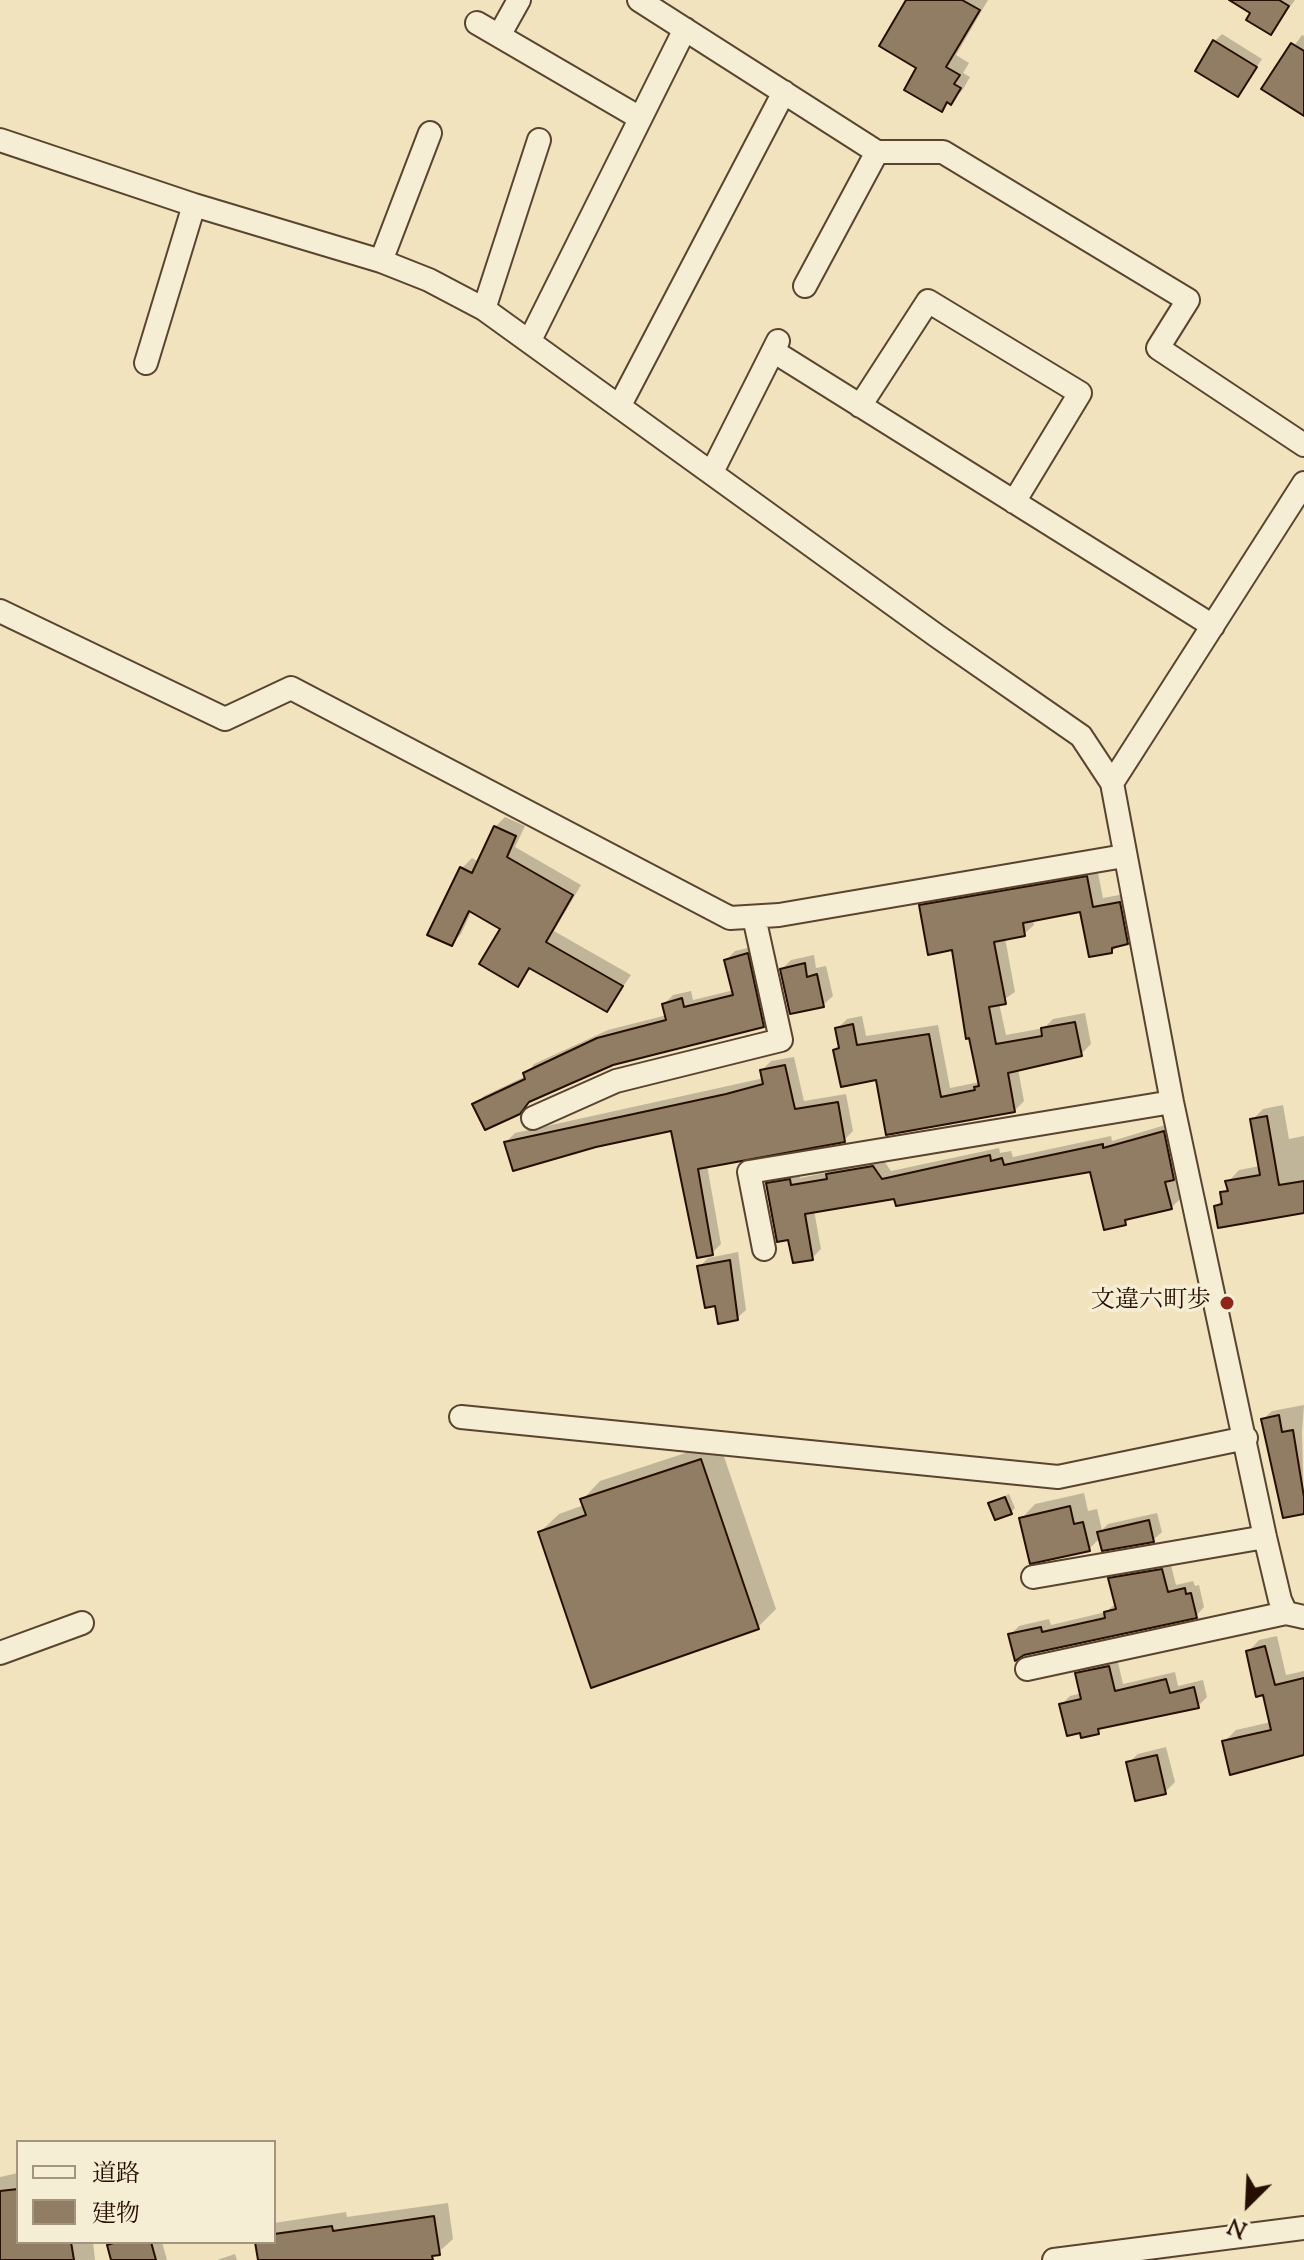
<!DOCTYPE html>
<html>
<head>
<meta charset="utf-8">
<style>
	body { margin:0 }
	#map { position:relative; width:1304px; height:2260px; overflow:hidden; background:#f1e3be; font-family:"Sorts Mill Goudy","Noto Serif JP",serif }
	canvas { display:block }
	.legend { position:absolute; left:16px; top:2140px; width:260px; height:104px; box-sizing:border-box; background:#f6edd5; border:2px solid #a39480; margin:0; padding:10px 14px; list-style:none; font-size:24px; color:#260f00 }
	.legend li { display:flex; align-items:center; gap:16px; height:40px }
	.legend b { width:40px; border:2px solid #a39480 }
	.north { position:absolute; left:1208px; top:2164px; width:80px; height:80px; -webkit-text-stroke:6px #f6edd5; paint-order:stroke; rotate:204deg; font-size:22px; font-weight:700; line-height:32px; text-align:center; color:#260f00 }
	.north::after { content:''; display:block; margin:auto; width:28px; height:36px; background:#260f00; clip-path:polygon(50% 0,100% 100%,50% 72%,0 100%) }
</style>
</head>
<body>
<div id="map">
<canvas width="1304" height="2260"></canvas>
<ul class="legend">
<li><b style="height:10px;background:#f6edd5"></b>道路</li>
<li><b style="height:22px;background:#907d63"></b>建物</li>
</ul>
<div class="north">N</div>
</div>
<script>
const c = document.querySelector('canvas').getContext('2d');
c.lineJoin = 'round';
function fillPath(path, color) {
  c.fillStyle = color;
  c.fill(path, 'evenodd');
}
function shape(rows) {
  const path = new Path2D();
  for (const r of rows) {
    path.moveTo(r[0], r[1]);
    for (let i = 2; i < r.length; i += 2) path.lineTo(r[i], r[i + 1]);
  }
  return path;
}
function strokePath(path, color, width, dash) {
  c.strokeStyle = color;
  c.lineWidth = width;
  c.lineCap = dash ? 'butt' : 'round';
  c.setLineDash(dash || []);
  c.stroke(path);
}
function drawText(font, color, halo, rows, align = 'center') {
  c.font = font + ' "Sorts Mill Goudy","Noto Serif JP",serif';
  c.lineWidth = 7;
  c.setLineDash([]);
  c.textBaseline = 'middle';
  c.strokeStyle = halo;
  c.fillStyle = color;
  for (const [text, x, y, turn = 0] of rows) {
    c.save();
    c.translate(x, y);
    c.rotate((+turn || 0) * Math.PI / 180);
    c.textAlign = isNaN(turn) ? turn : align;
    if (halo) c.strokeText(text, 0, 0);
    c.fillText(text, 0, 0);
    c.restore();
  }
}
fillPath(shape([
	[907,0,988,0,956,55,969,63,963,73,970,77,962,91,941,110,919,68],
	[1239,0,1295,0,1271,32],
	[1222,34,1262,59,1238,95,1215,41],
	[1302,35,1304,36,1304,107,1264,88],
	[505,817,525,826,515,847,581,885,554,931,631,975,607,1010,532,967,518,984,503,928,472,910,461,934,451,944,462,868,472,858,479,862,495,827],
	[1097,868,1103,898,1130,893,1137,933,1112,951,1081,910,1033,919,1034,925,1024,934,1005,938,1015,992,999,1003,1006,1035,1044,1028,1053,1019,1085,1013,1091,1044,1081,1054,1018,1069,1024,1101,1014,1111,888,1132,878,1078,836,1050,841,1045,837,1029,847,1019,862,1016,866,1036,938,1025,950,1088,980,1082,954,948,921,906,931,896],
	[756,946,772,1017,763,1026,613,1063,475,1105,484,1096,526,1076,534,1064,608,1030,667,1015,664,1004,673,995,691,991,693,1000,734,990,726,960,735,951],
	[814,955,816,968,826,966,833,996,823,1005,782,969,791,960],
	[794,1057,804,1101,846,1094,853,1131,844,1140,707,1165,721,1244,712,1253,673,1128,506,1142,515,1133,764,1078,762,1070,771,1061],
	[1283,1105,1289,1139,1304,1136,1304,1212,1216,1206,1223,1199,1228,1182,1239,1170,1260,1166,1252,1120,1263,1109],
	[1172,1123,1182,1170,1175,1177,1180,1199,1171,1208,1131,1217,1125,1223,1091,1170,814,1210,821,1249,812,1258,790,1237,768,1184,776,1175,798,1172,800,1178,830,1172,837,1165,882,1158,891,1171,999,1148,1000,1153,1011,1151,1013,1157,1111,1136,1112,1141],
	[738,1252,746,1310,737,1318,716,1303,699,1267,708,1258],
	[1304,1405,1302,1432,1304,1512,1263,1419,1272,1411],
	[719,1442,776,1609,758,1627,540,1532,559,1514,584,1505,582,1500,600,1481],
	[1084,1493,1088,1511,1097,1509,1102,1530,1108,1524,1157,1513,1162,1532,1153,1540,1101,1537,1089,1549,1021,1519,1035,1504],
	[1009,1494,1015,1508,1011,1512,990,1503],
	[1170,1561,1176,1585,1193,1581,1195,1586,1199,1585,1204,1607,1196,1616,1023,1653,1010,1635,1019,1626,1049,1619,1051,1625,1106,1612,1115,1604,1110,1579,1119,1570],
	[1277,1636,1286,1675,1304,1671,1304,1756,1231,1773,1224,1742,1236,1730,1271,1722,1248,1652,1259,1640],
	[1117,1658,1123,1684,1175,1672,1178,1686,1203,1680,1207,1697,1198,1706,1104,1726,1098,1732,1062,1704,1070,1696,1082,1693,1077,1674,1086,1665],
	[1166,1747,1175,1782,1165,1792,1128,1763,1138,1754],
	[18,2173,18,2242,93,2242,95,2260,0,2260,0,2177],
	[448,2203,453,2239,432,2258,260,2260,257,2242,274,2242,274,2223,346,2212,347,2217],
	[112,2242,162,2242,167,2260,113,2260,109,2245],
	[235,2254,237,2260,217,2260]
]), '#0003');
const building = shape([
	[906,0,962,0,980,10,946,67,960,75,954,84,961,88,951,105,947,102,942,112,904,90,916,68,879,46,906,0],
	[1229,0,1279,0,1289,6,1271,35,1246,20,1250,13,1229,0],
	[1213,40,1257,67,1238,97,1195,71,1213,40],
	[1291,43,1304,51,1304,116,1261,89,1291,43],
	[494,826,516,836,507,857,573,895,546,942,623,986,607,1012,529,968,518,987,479,964,500,929,469,911,452,946,427,935,460,867,472,873,494,826],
	[1087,876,1093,907,1120,902,1128,944,1112,948,1112,953,1089,957,1080,912,1023,923,1025,936,994,942,1006,1004,989,1007,996,1044,1042,1036,1041,1028,1075,1022,1082,1056,1008,1073,1015,1112,886,1135,876,1080,841,1087,833,1050,839,1048,835,1028,853,1024,857,1045,929,1034,941,1097,975,1090,974,1087,979,1086,969,1038,966,1039,952,950,928,955,919,905,1087,876],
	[748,953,764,1027,613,1065,529,1102,520,1114,485,1130,472,1104,525,1079,523,1073,597,1038,666,1020,662,1004,682,998,684,1007,733,995,724,960,748,953],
	[805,963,807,977,817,974,824,1007,790,1014,780,969,805,963],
	[785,1065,795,1109,838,1102,845,1142,698,1169,713,1255,697,1258,671,1131,596,1147,513,1171,504,1142,726,1094,763,1084,760,1070,785,1065],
	[1267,1116,1279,1185,1304,1181,1304,1213,1218,1228,1214,1206,1222,1204,1220,1192,1228,1191,1225,1181,1260,1175,1250,1119,1267,1116],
	[1164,1131,1174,1180,1165,1182,1172,1209,1125,1220,1126,1225,1104,1230,1090,1172,896,1206,894,1199,805,1214,813,1260,793,1263,788,1240,777,1242,766,1183,790,1179,791,1185,827,1179,826,1174,873,1166,882,1179,990,1155,991,1161,1002,1158,1004,1165,1103,1144,1103,1148,1164,1131],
	[730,1260,738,1320,718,1324,715,1306,705,1308,697,1266,730,1260],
	[1279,1415,1282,1432,1293,1430,1304,1497,1304,1514,1283,1518,1261,1419,1279,1415],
	[701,1459,759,1629,591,1688,538,1532,586,1515,580,1499,701,1459],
	[1005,1497,1012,1514,995,1520,988,1503,1005,1497],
	[1070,1506,1074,1524,1083,1522,1090,1551,1030,1564,1019,1518,1070,1506],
	[1149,1520,1154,1542,1102,1551,1097,1532,1149,1520],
	[1162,1569,1168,1592,1185,1588,1186,1594,1191,1593,1197,1618,1024,1655,1015,1661,1008,1634,1041,1627,1042,1632,1105,1618,1104,1612,1116,1609,1108,1578,1162,1569],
	[1265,1646,1275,1685,1304,1678,1304,1755,1230,1775,1222,1741,1271,1730,1263,1695,1256,1697,1246,1651,1265,1646],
	[1109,1666,1115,1691,1166,1679,1170,1693,1194,1687,1199,1708,1098,1729,1099,1734,1081,1738,1080,1733,1067,1736,1059,1704,1081,1699,1075,1673,1109,1666],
	[1157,1755,1166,1794,1135,1801,1126,1762,1157,1755],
	[18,2189,18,2242,71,2242,74,2260,0,2260,0,2191,18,2189],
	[434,2216,440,2255,432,2256,433,2260,258,2260,255,2242,274,2242,274,2234,332,2226,333,2231,434,2216],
	[117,2242,151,2242,156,2260,111,2260,107,2245,117,2242]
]);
fillPath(building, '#907d63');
strokePath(building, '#260f00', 2);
const minor = shape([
	[639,0,877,152,943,152,1188,300,1158,348,1304,445],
	[477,23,640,118],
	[500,34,519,0],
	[0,140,194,205,381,261,429,280,484,309,937,636,1081,736,1112,783],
	[381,261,430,133],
	[805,286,877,152],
	[484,309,539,140],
	[530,340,685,29],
	[773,351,1213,626],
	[146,363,194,205],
	[620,405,784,92],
	[860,406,928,301,1080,393,1014,502],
	[712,472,778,341],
	[0,611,225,719,291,688,730,918,779,915,1124,856],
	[533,1118,616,1081,781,1040,754,917],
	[764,1249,749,1172,1172,1102],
	[461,1417,1058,1477,1246,1438],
	[1033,1577,1265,1537],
	[1286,1613,1280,1600,1265,1537,1172,1102,1112,783,1304,483],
	[0,1653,82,1623],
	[1027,1669,1286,1613,1304,1617],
	[1054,2260,1304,2228]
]);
strokePath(minor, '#594430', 26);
strokePath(minor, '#f6edd5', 22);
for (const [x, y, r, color] of [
	[1227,1303,8,"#8f2418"]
]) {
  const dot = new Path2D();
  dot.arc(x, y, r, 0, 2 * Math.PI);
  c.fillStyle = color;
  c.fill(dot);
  strokePath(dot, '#f6edd5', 3);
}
drawText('24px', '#260f00', '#f6edd5', [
	["文違六町歩",1211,1303]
], 'right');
</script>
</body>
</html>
